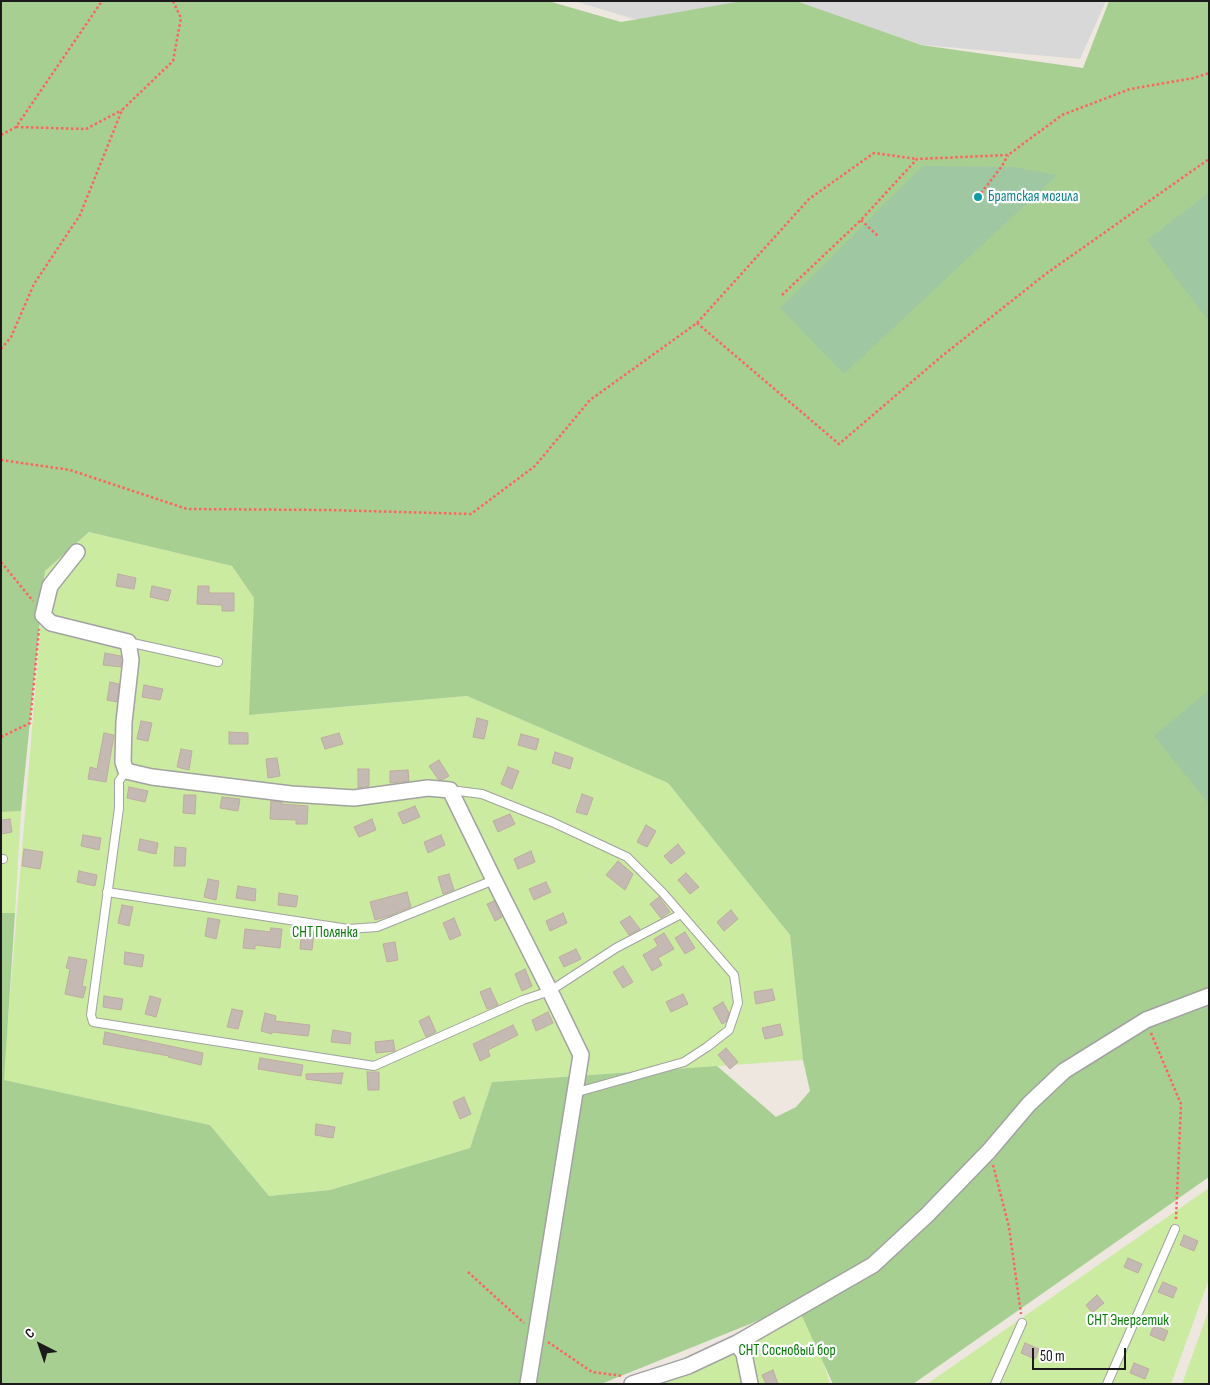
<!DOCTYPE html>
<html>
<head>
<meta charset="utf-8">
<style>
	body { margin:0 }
	#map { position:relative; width:1210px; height:1385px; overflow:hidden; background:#ede7df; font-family:"Sofia Sans Condensed",sans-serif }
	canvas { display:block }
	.frame { position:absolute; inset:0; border:2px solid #1b1b1b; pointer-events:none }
	.north { position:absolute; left:15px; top:1320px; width:50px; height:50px; -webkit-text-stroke:4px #fff; paint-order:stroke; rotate:319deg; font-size:14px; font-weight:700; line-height:20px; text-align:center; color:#1b1b1b }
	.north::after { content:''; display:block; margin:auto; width:18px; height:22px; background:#1b1b1b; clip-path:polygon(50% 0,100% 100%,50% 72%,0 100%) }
	.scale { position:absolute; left:1032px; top:1348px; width:94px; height:22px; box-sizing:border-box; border:2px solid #1b1b1b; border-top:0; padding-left:6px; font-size:15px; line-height:18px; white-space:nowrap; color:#1b1b1b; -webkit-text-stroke:4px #fff; paint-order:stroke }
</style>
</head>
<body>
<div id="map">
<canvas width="1210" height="1385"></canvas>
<div class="frame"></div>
<div class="north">С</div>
<div class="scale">50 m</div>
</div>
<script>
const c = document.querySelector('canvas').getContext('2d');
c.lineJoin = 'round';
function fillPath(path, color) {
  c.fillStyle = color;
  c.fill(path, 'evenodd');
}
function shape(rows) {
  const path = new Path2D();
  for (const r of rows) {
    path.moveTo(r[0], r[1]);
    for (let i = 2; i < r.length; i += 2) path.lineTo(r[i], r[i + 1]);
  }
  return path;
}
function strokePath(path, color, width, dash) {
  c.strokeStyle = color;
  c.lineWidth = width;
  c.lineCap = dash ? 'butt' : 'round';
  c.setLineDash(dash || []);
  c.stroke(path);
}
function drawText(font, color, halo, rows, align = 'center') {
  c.font = font + ' "Sofia Sans Condensed",sans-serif';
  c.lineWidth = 4.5;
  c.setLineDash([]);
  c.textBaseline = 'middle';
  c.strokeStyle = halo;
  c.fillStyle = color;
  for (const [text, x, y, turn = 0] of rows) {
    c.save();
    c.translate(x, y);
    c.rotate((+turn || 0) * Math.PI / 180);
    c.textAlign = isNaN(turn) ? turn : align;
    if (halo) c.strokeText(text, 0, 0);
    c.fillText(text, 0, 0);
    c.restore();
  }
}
fillPath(shape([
	[574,1,1106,1,1080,59,634,19]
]), '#d9d8d8');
fillPath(shape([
	[89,532,232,566,254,598,250,715,467,696,668,783,790,935,803,1060,492,1082,470,1148,330,1190,269,1196,210,1125,3,1080,45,571],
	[21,811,15,913,1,913,1,812],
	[1209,1188,1209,1279,1171,1384,927,1384],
	[807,1308,830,1384,636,1384],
	[1209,1309,1209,1384,1182,1384]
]), '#cbeba1');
fillPath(shape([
	[1,1,548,1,621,22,742,1,796,1,921,45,1083,68,1109,1,1209,1,1209,1177,913,1384,833,1384,797,1305,601,1384,1,1384,1,913,15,913,4,1080,210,1125,269,1196,330,1190,470,1148,492,1082,717,1066,776,1117,796,1107,810,1091,803,1060,790,935,668,783,467,696,249,715,254,598,232,566,89,532,45,571,21,811,1,812]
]), '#a8cf92');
fillPath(shape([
	[923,166,1013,167,1057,175,844,374,780,308],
	[1209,193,1209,321,1147,240],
	[1209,690,1209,804,1154,736]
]), '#9fc7a2');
const building = shape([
	[118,574,136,578,134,589,116,586,118,574],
	[152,586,171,590,168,601,150,597,152,586],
	[198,586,209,586,209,593,234,593,234,611,222,611,222,605,197,604,198,586],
	[105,653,121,656,121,667,103,665,105,653],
	[110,682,119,684,117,702,107,700,110,682],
	[144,685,163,689,160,700,142,697,144,685],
	[477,718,488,721,484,739,473,737,477,718],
	[141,721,152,723,148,741,137,739,141,721],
	[229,732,248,733,248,744,229,744,229,732],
	[104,733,114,735,106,782,88,779,90,767,97,769,104,733],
	[339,733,343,744,325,749,321,738,339,733],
	[521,734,539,739,536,750,518,745,521,734],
	[181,749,192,751,189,770,177,767,181,749],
	[555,752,573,758,570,769,552,763,555,752],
	[277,758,280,776,268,778,266,759,277,758],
	[439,760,449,776,442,780,438,779,429,766,439,760],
	[508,767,519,771,512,789,501,784,508,767],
	[358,769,369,769,369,786,358,788,358,769],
	[408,770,409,781,390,783,390,771,408,770],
	[129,787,148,791,145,802,127,798,129,787],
	[582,794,593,798,587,815,576,812,582,794],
	[184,795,196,795,195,814,183,813,184,795],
	[222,797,240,799,238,811,220,808,222,797],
	[271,801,282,802,282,804,308,806,307,824,296,824,296,820,270,819,271,801],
	[415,806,420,817,403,824,398,813,415,806],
	[510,814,515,824,498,832,493,821,510,814],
	[10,819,12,832,1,834,1,820,10,819],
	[372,819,376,830,359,837,354,827,372,819],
	[646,825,656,831,647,847,637,842,646,825],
	[83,835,101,838,99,850,81,846,83,835],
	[441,835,445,845,428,853,424,842,441,835],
	[140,839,158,843,156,854,138,850,140,839],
	[678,844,685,853,671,864,664,856,678,844],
	[175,847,186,848,185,866,174,866,175,847],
	[24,849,43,852,40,869,22,866,24,849],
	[531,851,535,862,518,869,514,859,531,851],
	[618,861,633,874,625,890,606,875,618,861],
	[79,871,97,875,95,886,77,882,79,871],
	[686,873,699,887,690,894,678,880,686,873],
	[449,874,454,890,443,894,438,877,449,874],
	[208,879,219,881,216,900,204,897,208,879],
	[546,882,551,892,534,900,529,889,546,882],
	[238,886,256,889,255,901,236,898,238,886],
	[407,892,411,907,389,916,375,920,370,902,407,892],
	[279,893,298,896,296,907,278,905,279,893],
	[659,897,670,912,661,918,650,904,659,897],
	[494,901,502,917,495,921,487,904,494,901],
	[122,905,133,907,129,926,118,923,122,905],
	[731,910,738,919,724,931,717,922,731,910],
	[563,913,567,923,550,931,546,921,563,913],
	[630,916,640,929,629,935,620,922,630,916],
	[208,918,220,920,216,939,205,936,208,918],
	[454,918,461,935,450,940,443,923,454,918],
	[271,928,282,929,280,948,255,945,255,949,243,948,245,929,270,932,271,928],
	[302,930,314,932,312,950,300,949,302,930],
	[685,932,695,948,685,954,675,938,685,932],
	[664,933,674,949,658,958,662,965,652,971,643,955,658,946,654,939,664,933],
	[395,942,398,960,387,962,383,944,395,942],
	[576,949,581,959,564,967,559,957,576,949],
	[125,952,144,955,142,967,124,964,125,952],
	[69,957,87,960,82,986,86,987,83,998,65,994,70,969,66,968,69,957],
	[623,966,633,982,623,988,613,972,623,966],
	[525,969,532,986,522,991,515,974,525,969],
	[490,988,498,1005,487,1009,480,992,490,988],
	[772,989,775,1000,756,1004,754,992,772,989],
	[683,994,688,1004,671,1012,666,1002,683,994],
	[104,996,123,999,121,1010,103,1007,104,996],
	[150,996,161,999,156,1017,145,1014,150,996],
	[723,1002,729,1013,726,1022,722,1024,713,1008,723,1002],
	[232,1009,243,1011,238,1029,227,1027,232,1009],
	[548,1012,553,1023,536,1031,532,1020,548,1012],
	[265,1013,276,1016,275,1021,310,1025,308,1036,272,1032,272,1034,261,1031,265,1013],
	[429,1016,436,1032,426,1037,419,1021,429,1016],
	[780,1024,783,1035,765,1039,762,1028,780,1024],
	[513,1025,518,1035,488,1050,490,1056,480,1061,473,1044,513,1025],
	[333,1030,351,1033,350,1044,331,1042,333,1030],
	[105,1032,203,1053,201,1065,168,1057,169,1056,103,1044,105,1032],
	[393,1040,395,1051,376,1053,375,1042,393,1040],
	[726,1048,738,1062,730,1069,718,1055,726,1048],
	[260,1058,303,1065,301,1076,258,1069,260,1058],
	[367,1072,379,1072,379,1090,368,1090,367,1072],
	[343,1073,341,1084,306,1079,306,1074,343,1073],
	[464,1097,471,1114,460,1119,453,1102,464,1097],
	[316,1124,335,1127,333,1138,315,1135,316,1124],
	[1184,1235,1198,1241,1194,1251,1180,1245,1184,1235],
	[1128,1258,1142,1264,1138,1273,1124,1267,1128,1258],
	[1163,1282,1177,1288,1173,1298,1158,1292,1163,1282],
	[1097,1295,1104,1303,1092,1313,1086,1305,1097,1295],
	[1154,1325,1168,1331,1164,1341,1150,1335,1154,1325],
	[1025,1343,1039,1349,1035,1359,1021,1353,1025,1343],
	[1134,1363,1149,1369,1145,1379,1130,1373,1134,1363],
	[773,1370,778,1384,766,1384,762,1375,773,1370]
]);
fillPath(building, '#c5b9b3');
strokePath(building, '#bfaca1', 1);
const lane = shape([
	[128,642,218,662],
	[126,771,119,781,119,808,91,1015,93,1022,374,1066,523,1000,550,991,616,948,681,914],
	[450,790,482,794,552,822,627,857,663,893,734,975,738,1003,729,1030,707,1047,684,1062,574,1093],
	[1,859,3,859],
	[107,892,348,929,377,927,494,880],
	[995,1384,1022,1323],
	[1107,1384,1175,1229]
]);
const street = shape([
	[77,552,50,586,43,615,51,623,128,642,131,660,124,722,123,762,126,771,152,777,291,794,354,798,428,788,450,790,494,880,550,991,581,1055,528,1384],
	[737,1343,744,1354,750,1384],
	[632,1384,688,1366,737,1343,873,1265,927,1215,989,1151,1029,1104,1064,1071,1146,1020,1209,996]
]);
strokePath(lane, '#a2a2a2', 10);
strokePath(street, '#a2a2a2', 18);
strokePath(shape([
	[16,127,86,129,122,110],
	[1,135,16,127,102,1],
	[978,197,1002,166,1008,155],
	[861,220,879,237],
	[782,295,861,220,917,159,1008,155,1062,115,1130,89,1194,78,1209,73],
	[697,323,839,444,942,356,1047,273,1209,159],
	[1,349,11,337,34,284,80,215,122,110,173,61,181,18,173,1],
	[1,460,70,470,187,509,329,510,471,514,535,466,590,400,697,323,809,199,874,153,917,159],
	[1,562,33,601],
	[1,737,30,723,39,629],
	[1151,1033,1181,1104,1176,1219],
	[993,1165,1009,1227,1021,1314],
	[468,1272,524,1323],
	[548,1342,592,1372,623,1376]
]), '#ff635e', 2.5, [2.5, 2.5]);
strokePath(lane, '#fff', 8);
strokePath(street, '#fff', 15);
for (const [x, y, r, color] of [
	[978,197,5,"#0f9aa8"]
]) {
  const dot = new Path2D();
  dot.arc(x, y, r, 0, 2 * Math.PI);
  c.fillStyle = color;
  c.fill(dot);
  strokePath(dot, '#fff', 2);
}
drawText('15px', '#0d838f', '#fff', [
	["Братская могила",988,197]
], 'left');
drawText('15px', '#067c07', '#fff', [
	["СНТ Полянка",325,933],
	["СНТ Энергетик",1128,1321],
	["СНТ Сосновый бор",787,1351]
]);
</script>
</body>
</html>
